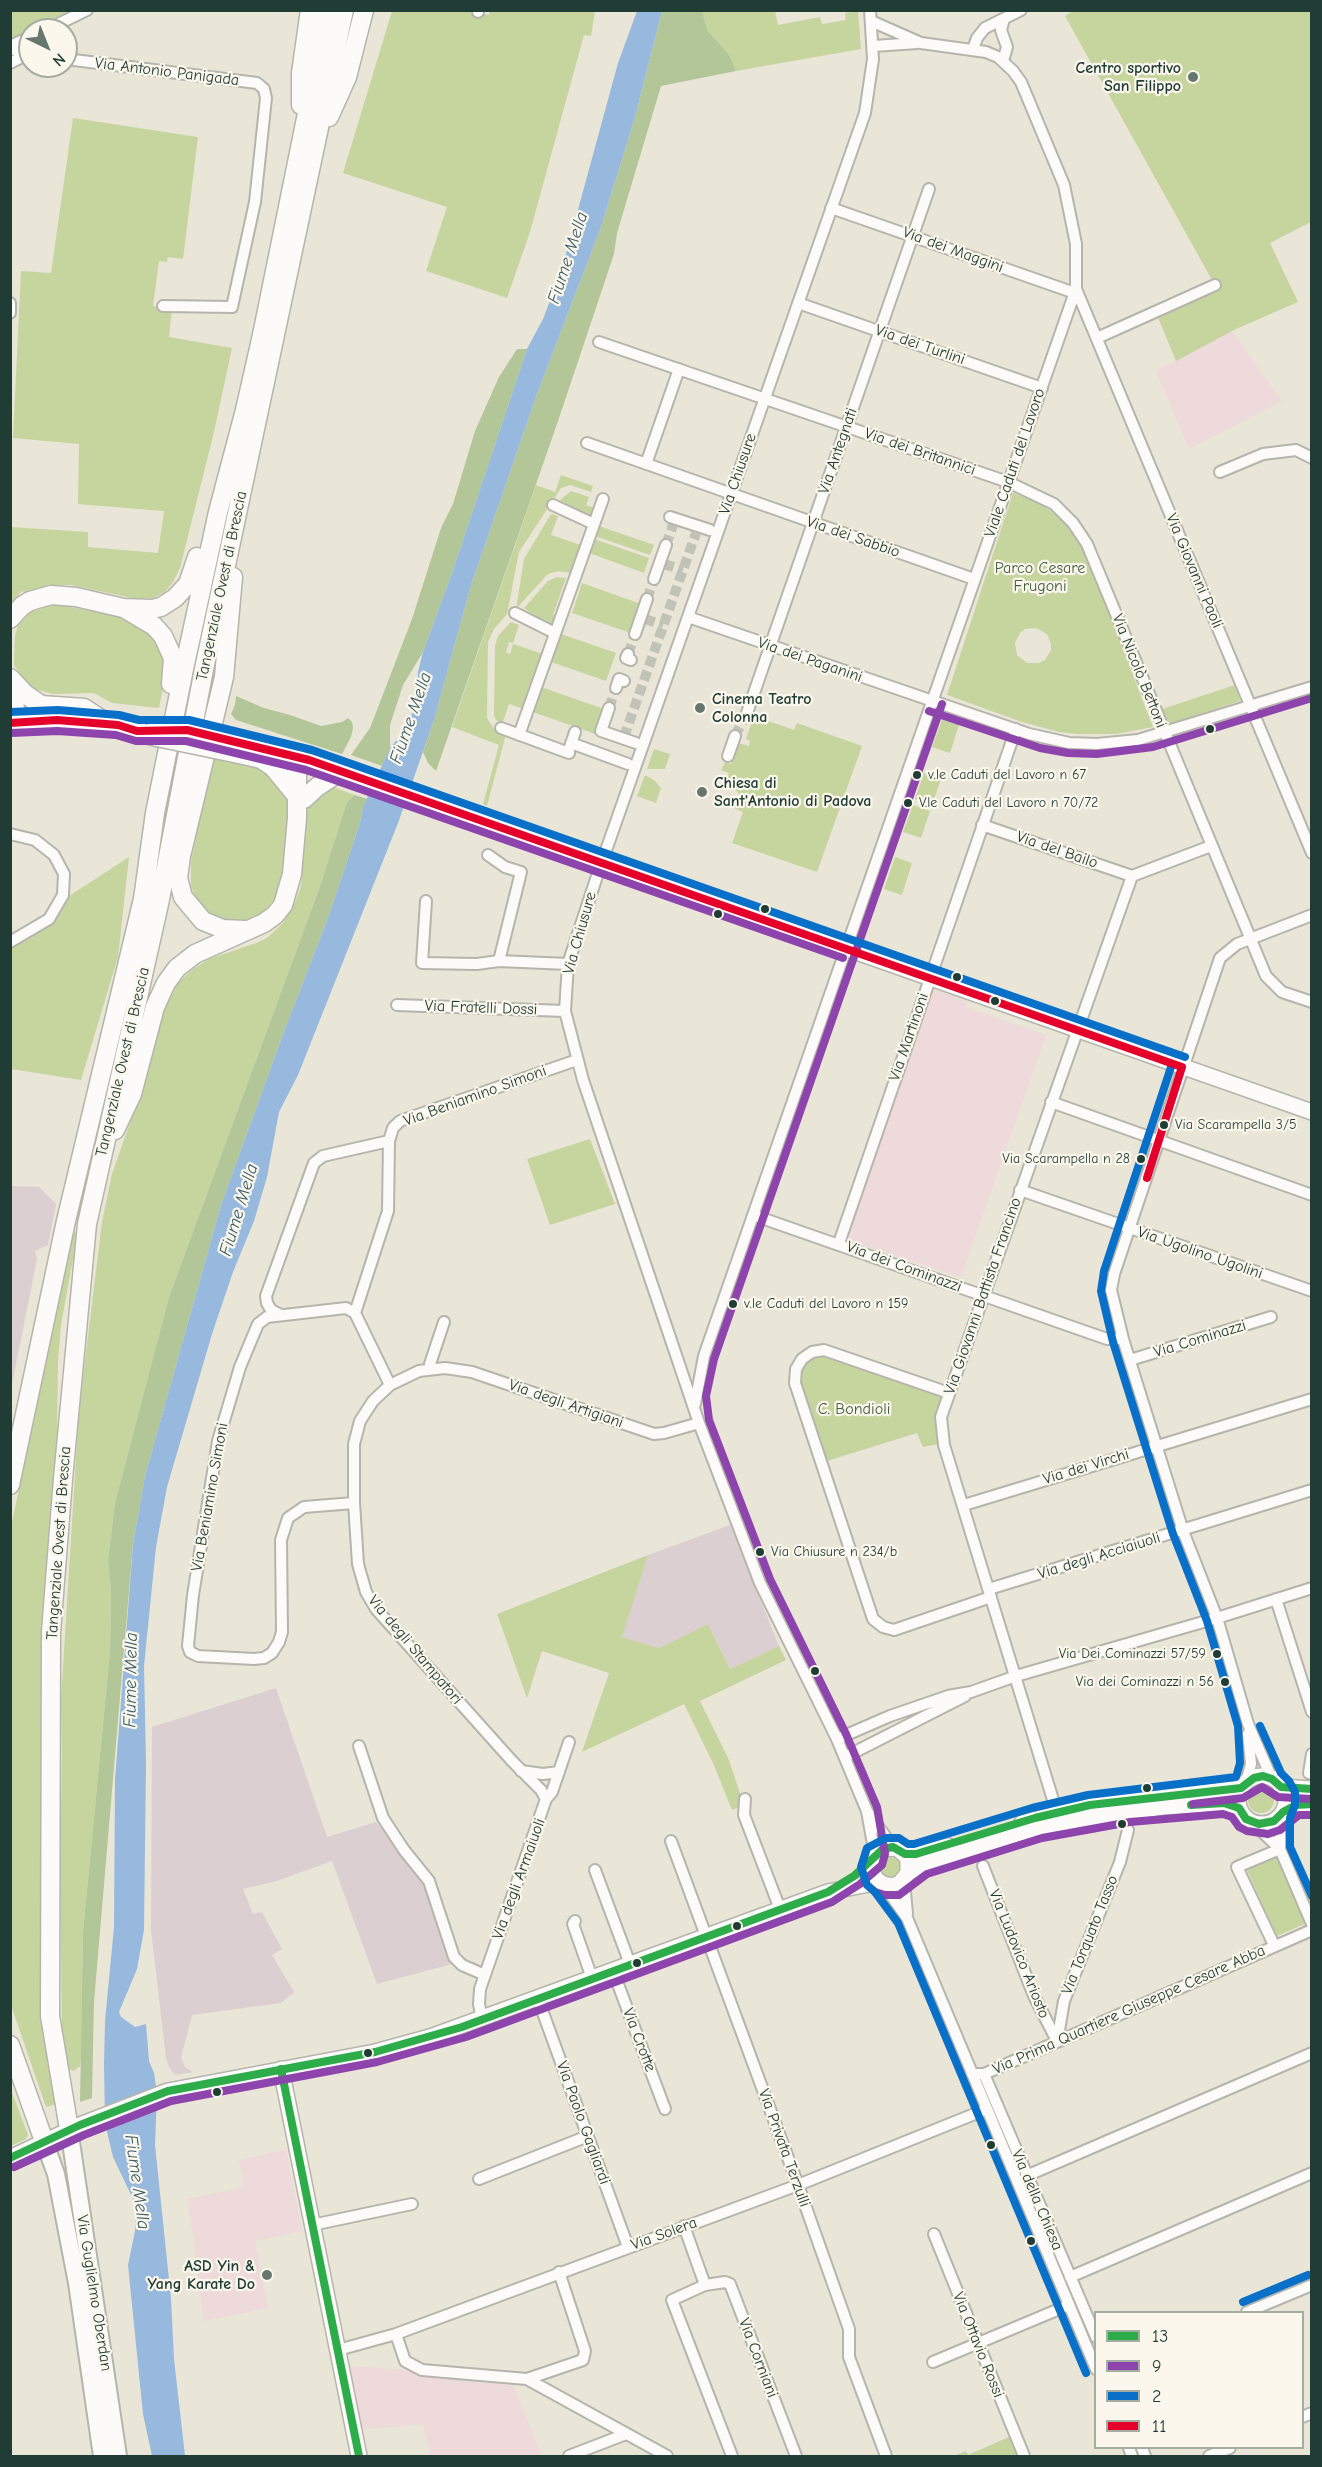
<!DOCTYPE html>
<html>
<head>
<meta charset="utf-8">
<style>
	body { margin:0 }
	#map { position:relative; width:1322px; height:2467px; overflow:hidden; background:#e9e5d7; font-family:"Comic Neue",sans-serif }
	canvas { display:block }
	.frame { position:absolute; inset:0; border:12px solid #1f3d34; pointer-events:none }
	.legend { position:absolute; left:1094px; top:2311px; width:210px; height:138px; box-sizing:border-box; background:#fbf7ec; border:2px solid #a3ada2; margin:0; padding:8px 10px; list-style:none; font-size:18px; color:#1f3d34 }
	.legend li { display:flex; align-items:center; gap:12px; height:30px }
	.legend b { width:30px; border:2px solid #a3ada2 }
	.north { position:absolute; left:18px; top:18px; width:60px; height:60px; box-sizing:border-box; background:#fbf7ec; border:2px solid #a3ada2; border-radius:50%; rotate:137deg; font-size:16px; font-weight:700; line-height:24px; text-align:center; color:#1f3d34 }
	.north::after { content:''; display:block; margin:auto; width:21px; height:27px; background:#66786d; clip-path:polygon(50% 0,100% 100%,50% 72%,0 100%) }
</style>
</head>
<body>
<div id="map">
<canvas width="1322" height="2467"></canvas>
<div class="frame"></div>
<ul class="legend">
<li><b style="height:8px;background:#2dac4a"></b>13</li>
<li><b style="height:8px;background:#8e44ad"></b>9</li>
<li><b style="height:8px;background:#0970ca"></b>2</li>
<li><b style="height:8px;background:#e4002b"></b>11</li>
</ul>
<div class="north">N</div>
</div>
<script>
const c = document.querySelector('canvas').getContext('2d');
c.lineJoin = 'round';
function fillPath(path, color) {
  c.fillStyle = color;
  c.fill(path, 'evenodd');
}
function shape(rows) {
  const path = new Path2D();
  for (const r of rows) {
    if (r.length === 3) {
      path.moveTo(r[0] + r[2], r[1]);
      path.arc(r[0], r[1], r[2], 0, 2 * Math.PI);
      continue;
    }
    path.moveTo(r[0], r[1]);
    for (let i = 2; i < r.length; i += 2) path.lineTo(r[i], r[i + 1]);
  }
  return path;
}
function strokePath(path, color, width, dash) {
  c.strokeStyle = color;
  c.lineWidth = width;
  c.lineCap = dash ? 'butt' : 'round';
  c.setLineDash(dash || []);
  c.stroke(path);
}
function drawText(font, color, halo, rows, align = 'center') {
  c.font = font + ' "Comic Neue",sans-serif';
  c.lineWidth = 4.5;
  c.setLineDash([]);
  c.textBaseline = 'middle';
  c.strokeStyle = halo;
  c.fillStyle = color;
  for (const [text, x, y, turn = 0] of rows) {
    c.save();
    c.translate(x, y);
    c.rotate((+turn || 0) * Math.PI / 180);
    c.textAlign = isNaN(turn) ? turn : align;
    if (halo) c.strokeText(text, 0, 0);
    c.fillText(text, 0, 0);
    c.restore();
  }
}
fillPath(shape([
	[1232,331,1282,401,1189,449,1156,371],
	[933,989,966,1001,965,1007,1046,1035,961,1277,847,1240],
	[286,2150,302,2231,255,2241,268,2308,204,2321,188,2199,244,2187,239,2160],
	[346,2366,397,2369,464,2381,513,2385,542,2456,431,2456,423,2424,359,2430]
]), '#eed9db');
fillPath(shape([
	[11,1186,39,1187,56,1204,48,1245,35,1251,37,1259,11,1389],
	[730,1525,779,1646,730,1669,708,1624,659,1648,621,1637,648,1555],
	[276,1688,327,1837,376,1822,427,1883,452,1964,377,1984,332,1861,277,1881,243,1889,253,1914,262,1912,282,1949,272,1955,294,1992,281,2003,192,2015,181,2058,185,2067,193,2072,175,2075,169,2067,166,2058,151,1930,152,1727]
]), '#dbcfd2');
fillPath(shape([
	[11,10,69,10,69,11,11,40],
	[490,10,595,11,591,36,584,35,530,232,507,298,426,271,447,207,343,173,392,11,472,11,489,15],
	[1075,10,1311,11,1311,222,1270,243,1298,302,1236,329,1176,361,1157,315,1217,289,1065,16],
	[703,11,775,11,778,25,820,17,822,24,846,20,845,13,858,11,861,49,736,71,730,56,708,31,703,16],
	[73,118,198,137,183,259,168,257,167,262,159,261,153,306,172,309,169,337,232,348,214,432,180,568,173,582,165,592,154,598,132,598,71,585,49,585,28,594,22,591,11,604,11,527,88,532,88,547,158,553,164,511,78,504,79,444,13,438,21,271,51,273],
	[561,475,593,486,591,492,570,485,561,488,519,552,507,614,494,629,488,642,487,718,494,729,506,734,487,806,483,804,499,745,452,727,536,485,555,492],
	[571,491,589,497,586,505,594,508,590,518,560,500],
	[1013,493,1041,504,1062,520,1078,541,1087,557,1153,727,1116,734,1078,734,1059,732,1022,722,947,695],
	[1036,628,1047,634,1051,644,1051,650,1045,660,1039,663,1027,663,1017,655,1015,643,1020,633,1025,629],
	[551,514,558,516,551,535,581,545,571,573,558,571,548,574,516,609,524,559],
	[599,526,654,545,650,555,595,536],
	[594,539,649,558,644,573,589,553],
	[557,577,566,578,553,615,556,617,552,628,524,608,548,581],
	[582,583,641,604,631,633,572,613],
	[55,604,135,620,152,630,168,663,159,708,112,703,94,693,52,694,29,687,14,665,15,635,18,626,31,612],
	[511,622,519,625,513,643,509,642,506,652,510,654,513,644,543,654,524,709,509,704,502,724,496,720,494,715,495,646,498,636],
	[561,634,616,653,606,681,551,662],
	[1235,685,1240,701,1169,724,1162,709],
	[541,687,604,709,595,734,533,712],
	[754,716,794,730,797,723,862,746,817,872,732,843,743,812,734,808,740,802,740,796,737,791,725,786,729,773,721,770,725,762,731,764,738,743,749,746,750,741,746,739],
	[942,720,959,725,950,753,932,747],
	[654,749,670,754,665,769,647,769],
	[213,755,249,764,269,772,287,793,291,813,278,894,262,914,246,921,226,921,207,911,195,897,191,886,191,862],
	[924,773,941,779,932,805,915,799],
	[645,775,654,780,661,788,656,803,637,796],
	[333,787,355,795,347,802,319,889,169,1297,115,1503,108,1560,111,1591,110,1651,83,1932,81,2057,80,2066,74,2071,67,2068,62,2032,60,1876,62,1756,61,1700,79,1409,102,1222,112,1174,144,1083,158,1024,170,997,179,982,193,969,209,959,256,943,267,938,283,923,295,903,301,886,308,803],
	[913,805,930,811,921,838,903,832],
	[129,857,118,957,81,1080,11,1069,11,946,63,900],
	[895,857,912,863,902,895,884,889],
	[590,1139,615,1204,550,1225,527,1159],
	[74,1229,77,1237,61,1325,58,1361,57,1442,42,1738,40,1948,43,2027,48,2066,56,2104,46,2107,11,2005,11,1527],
	[826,1356,943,1396,936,1420,938,1444,923,1447,917,1433,827,1461,800,1377,806,1362,812,1357],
	[648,1555,622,1637,659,1648,708,1624,730,1669,779,1646,786,1660,700,1701,729,1760,744,1805,732,1810,713,1763,684,1704,582,1752,609,1673,542,1651,527,1698,497,1614],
	[1261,1800,13],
	[1277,1855,1307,1923,1277,1936,1246,1868],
	[890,1867,10],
	[10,2087,28,2135,26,2139,11,2146],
	[1009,2437,1017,2456,954,2456,966,2451,968,2455]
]), '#c6d59e');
fillPath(shape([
	[662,11,703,11,703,16,708,31,730,56,736,71,661,86,617,233,614,254,557,424,436,771,428,763,423,752,434,720,471,585,537,394,601,227,635,117],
	[517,349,527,349,451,576,423,652,403,685,390,725,390,748,382,766,351,755,370,728,412,619,441,528,453,504,475,431,499,377],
	[236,696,264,708,290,715,321,726,342,722,348,718,352,722,353,728,351,737,342,754,236,720,231,714,235,705],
	[355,795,367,799,363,807,360,823,328,918,285,1029,221,1205,145,1476,133,1544,94,2002,92,2098,80,2102,83,1932,110,1651,111,1591,108,1560,115,1503,169,1297,319,889,347,802]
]), '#b3c697');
fillPath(shape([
	[637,11,662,11,635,117,601,227,537,394,471,585,434,720,398,823,298,1075,279,1112,267,1177,254,1221,233,1272,212,1334,167,1487,156,1547,144,1666,146,1761,144,1930,137,1969,119,2012,121,2017,135,2027,146,2024,149,2061,154,2073,157,2094,155,2145,171,2299,174,2359,185,2456,152,2456,143,2414,128,2265,135,2231,136,2215,133,2199,113,2157,105,2123,104,2064,105,2021,114,1927,115,1780,133,1544,145,1476,221,1205,285,1029,328,918,360,823,363,807,390,748,407,728,417,700,418,672,423,652,451,576,527,349,543,319,561,272,618,63]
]), '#96b9dd');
strokePath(shape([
	[666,545,673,525],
	[664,564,683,570],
	[647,599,654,579],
	[645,619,663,625],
	[628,654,635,634],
	[609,708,616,688],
	[735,736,747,713],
	[624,737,696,533]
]), '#c1c3b6', 10, [10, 5]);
const street = shape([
	[870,10,873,59,865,113,597,876,568,964,565,1011,583,1080,699,1423,760,1583,837,1739,867,1811,893,1847],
	[478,12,478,10],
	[46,30,87,10],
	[10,46,30,37],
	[874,46,917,43],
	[10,49,30,54],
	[973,49,977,38,985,28,1021,10],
	[66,59,257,83,264,89,266,98,255,202,232,307,163,306],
	[1003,61,1007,47,1001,30,1004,19],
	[10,63,28,54],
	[831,208,1075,293],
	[1076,289,1312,853],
	[10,303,10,313],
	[798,303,1042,388],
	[1097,338,1215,285],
	[599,342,1008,482,1054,504,1073,523,1087,544,1266,976,1282,992,1312,1002],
	[587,443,974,579],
	[646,464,679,369],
	[1220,472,1263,454,1296,450,1312,458],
	[553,505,594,524],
	[670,517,710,530],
	[654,579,666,545],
	[515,613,555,633],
	[688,617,1029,734,1069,743,1097,744,1138,740,1312,687],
	[635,634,647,599],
	[628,654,626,658,631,660],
	[616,688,619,679,624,681],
	[609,708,601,731,636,743],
	[747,713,929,189],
	[501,728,569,753],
	[519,735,603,499],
	[571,743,628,764],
	[569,750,575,732],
	[728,756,735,736],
	[982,825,1132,876],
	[10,834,35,840,54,855,64,874,63,895,49,919,10,942],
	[488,855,505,867,521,872,499,961],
	[426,901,422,963,477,964,499,961,568,964],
	[397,1005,565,1011],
	[1051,1102,1312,1195],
	[1020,1190,1312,1291],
	[753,1215,1107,1339,1123,1339],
	[839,1243,1016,729],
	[355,1313,388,1211,389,1141,393,1128,400,1121,577,1060],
	[281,1315,271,1310,267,1303,266,1296,314,1163,323,1156,389,1141],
	[1130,1360,1271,1317],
	[431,1369,430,1364,444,1322],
	[949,1393,824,1350,812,1352,802,1359,796,1369,795,1383,873,1619,883,1627,894,1630,991,1597],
	[695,1404,704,1356,1076,289,1076,244,1064,185,1021,82,1013,71,998,57,986,52,921,43,871,21],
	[354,1503,304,1507,288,1518,281,1540,282,1632,279,1642,272,1653,264,1658,254,1659,198,1656,190,1652,188,1646,193,1595,218,1441,240,1367,258,1324,267,1317,346,1308,355,1313,390,1385],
	[964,1505,1312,1399],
	[989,1589,1312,1490],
	[1276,1599,1312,1712],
	[837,1739,890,1716,948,1696,971,1692,1016,1676,1217,1618,1312,1588],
	[359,1746,383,1818,404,1850,429,1881,454,1957,462,1965,485,1975],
	[1312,1754,1309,1773,1312,1774],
	[845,1757,965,1696],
	[521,1771,543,1774,559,1772],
	[1272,1779,1248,1724,1217,1618,1183,1531,1123,1339,1111,1290,1114,1274,1220,958,1237,944,1312,915],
	[1246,1782,1251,1764,1248,1734],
	[546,1799,541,1790,512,1761,376,1609,366,1592,358,1564,354,1503,354,1444,360,1421,373,1401,390,1385,419,1371,445,1368,472,1372,654,1434,664,1433,699,1423],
	[745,1799,744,1815,780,1909],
	[1054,1803,944,1445,941,1417,1132,876,1211,846],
	[867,1811,875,1855],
	[1280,1816,1280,1849,1312,1924],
	[1252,1822,1280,1849],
	[671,1841,798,2185,849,2329,849,2357,886,2456],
	[983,1866,1034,1996,1057,2041],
	[595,1870,630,1964],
	[904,1880,907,1914],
	[883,1884,907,1918,1096,2369],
	[575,1921,573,1924,592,1978],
	[1274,1945,1237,1867,1280,1849],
	[613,1971,665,2109],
	[538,1999,628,2247],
	[482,2020,479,2004,480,1989,546,1799,552,1792,569,1742],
	[1057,2042,1064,2001,1120,1862,1128,1830],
	[972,2074,984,2074,1312,1930],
	[984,2074,1096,2337],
	[1026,2176,1312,2053],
	[479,2179,588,2136],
	[312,2225,412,2204],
	[684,2226,705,2285],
	[934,2234,1024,2456],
	[1070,2277,1312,2173],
	[1247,2312,1312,2285],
	[396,2334,405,2361,422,2370,527,2379,667,2456],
	[338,2350,396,2334,798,2185,987,2109],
	[933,2362,1069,2305],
	[527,2379,583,2360,585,2351,559,2272],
	[1302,2417,1312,2413],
	[1129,2448,1132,2456],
	[1142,2448,1145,2456],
	[569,2456,626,2434],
	[732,2456,672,2300,705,2285,725,2282,730,2284,796,2456],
	[1209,2456,1230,2448]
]);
const secondary = shape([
	[10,723,57,720,118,725,137,731],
	[245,743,344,772,1312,1112],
	[1262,1800,24],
	[1281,1787,1312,1789],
	[1283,1812,1296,1805,1312,1804],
	[1022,1823,1090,1805,1241,1788],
	[905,1854,916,1854,948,1846],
	[908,1873,908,1858,897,1848,883,1849,873,1859,872,1871,876,1879,883,1884,892,1886,900,1883,908,1873,923,1864,1040,1828,1162,1807,1224,1803,1239,1808],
	[281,2069,359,2456],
	[10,2158,80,2125,168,2091,375,2052,430,2037,828,1892,879,1882]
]);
const primary = shape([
	[69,2129,118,2456],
	[44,2141,56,2174,77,2283,102,2456]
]);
const highway = shape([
	[301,105,301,73,310,10],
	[329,117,347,77,364,10],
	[233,577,224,677,181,856,178,878,183,897,203,921,223,929,245,930],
	[127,610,154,626,163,636,173,658,171,684],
	[10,619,22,606,30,601,51,595,76,597,123,608,152,609,161,607,175,598,188,584,197,557],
	[10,678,25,694,41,705,84,708,108,724],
	[11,680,17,723],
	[239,754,261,759,273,767,296,795],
	[304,799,317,787,341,771],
	[115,1130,132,1094,155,1007,166,983,177,968,195,954,264,923,275,915,283,905,292,874,297,818,297,757],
	[10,1485,66,1221,143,899,155,813,184,669,218,512,245,410,262,335,328,10],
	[10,2045,44,2141],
	[69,2129,50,2016,51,1632,63,1479,87,1224,159,904,204,669,344,10]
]);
strokePath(street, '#b5b5ac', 14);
strokePath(secondary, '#b5b5ac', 18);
strokePath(primary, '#b5b5ac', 20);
strokePath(highway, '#b5b5ac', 21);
strokePath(street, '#fcfbf9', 10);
strokePath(secondary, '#fcfbf9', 15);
strokePath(primary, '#fcfbf9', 16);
strokePath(highway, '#fcfbf9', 18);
const secondaryBridge = shape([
	[151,731,187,730,245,743]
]);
const highwayBridge = shape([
	[137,731,152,736,239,754]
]);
strokePath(secondaryBridge, '#b5b5ac', 18, []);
strokePath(highwayBridge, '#b5b5ac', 21, []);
strokePath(secondaryBridge, '#fcfbf9', 15);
strokePath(highwayBridge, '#fcfbf9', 18);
strokePath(shape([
	[1191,1805,1224,1803,1239,1808,1246,1819,1259,1824,1274,1821,1283,1812,1296,1805,1312,1804],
	[281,2069,359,2456],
	[10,2158,80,2125,168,2091,375,2052,462,2027,828,1892,854,1876,883,1849,893,1847,905,1854,916,1854,1035,1818,1090,1805,1241,1788,1254,1778,1263,1776,1272,1779,1281,1787,1312,1789]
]), '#2dac4a', 8);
strokePath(shape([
	[929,711,1040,748,1068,753,1097,754,1153,747,1312,698],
	[11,733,57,731,116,735,136,741,186,741,306,770,843,958],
	[1193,1804,1243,1798,1262,1787,1278,1797,1311,1799],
	[875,1892,885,1895,899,1895,927,1874,1042,1838,1130,1822,1223,1814,1232,1817,1239,1827,1247,1831,1268,1834,1280,1830,1299,1815,1312,1815],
	[14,2167,84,2135,171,2101,377,2062,466,2037,832,1902,860,1884,882,1865,885,1854,877,1807,846,1734,770,1579,709,1420,706,1396,714,1359,942,704]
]), '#8e44ad', 8);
strokePath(shape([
	[10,712,58,710,119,715,139,720,189,720,312,750,1185,1057],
	[1260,1726,1281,1773,1289,1781,1295,1792,1295,1805,1290,1818,1290,1847,1312,1896],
	[1243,2302,1308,2275],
	[1086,2373,898,1923,875,1892,867,1885,861,1867,867,1848,886,1838,899,1838,908,1844,914,1844,1032,1808,1088,1795,1236,1777,1240,1763,1238,1726,1207,1621,1173,1534,1113,1342,1101,1291,1104,1271,1172,1064]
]), '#0970ca', 8);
strokePath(shape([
	[10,723,57,720,118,725,137,731,187,730,309,760,1182,1067,1147,1178]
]), '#e4002b', 8);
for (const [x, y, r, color] of [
	[1193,77,6,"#66786d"],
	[700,708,6,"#66786d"],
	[1210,729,5,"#1f3d34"],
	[917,775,5,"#1f3d34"],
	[702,792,6,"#66786d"],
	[908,803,5,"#1f3d34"],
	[765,909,5,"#1f3d34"],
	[718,914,5,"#1f3d34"],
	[957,977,5,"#1f3d34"],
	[995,1001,5,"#1f3d34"],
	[1164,1125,5,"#1f3d34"],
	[1141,1159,5,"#1f3d34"],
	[733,1304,5,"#1f3d34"],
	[760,1552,5,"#1f3d34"],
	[1217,1654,5,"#1f3d34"],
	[815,1671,5,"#1f3d34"],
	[1225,1682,5,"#1f3d34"],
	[1147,1788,5,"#1f3d34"],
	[1122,1824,5,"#1f3d34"],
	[737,1926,5,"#1f3d34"],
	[637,1963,5,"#1f3d34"],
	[368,2053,5,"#1f3d34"],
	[217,2092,5,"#1f3d34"],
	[991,2145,5,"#1f3d34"],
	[1031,2241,5,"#1f3d34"],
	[267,2275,6,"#66786d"]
]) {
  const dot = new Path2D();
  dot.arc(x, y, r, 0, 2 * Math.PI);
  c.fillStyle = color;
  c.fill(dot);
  strokePath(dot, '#fbf7ec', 2);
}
drawText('14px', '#1f3d34', '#fbf7ec', [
	["v.le Caduti del Lavoro n 67",928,775],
	["V.le Caduti del Lavoro n 70/72",919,803],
	["Via Scarampella 3/5",1175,1125],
	["Via Scarampella n 28",1130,1159,"right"],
	["v.le Caduti del Lavoro n 159",744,1304],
	["Via Chiusure n 234/b",771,1552],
	["Via Dei Cominazzi 57/59",1206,1654,"right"],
	["Via dei Cominazzi n 56",1214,1682,"right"]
], 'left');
drawText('bold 16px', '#1f3d34', '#fbf7ec', [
	["Centro sportivo",1181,68],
	["San Filippo",1181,86],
	["Cinema Teatro",712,699,"left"],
	["Colonna",712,717,"left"],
	["Chiesa di",714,783,"left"],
	["Sant'Antonio di Padova",714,801,"left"],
	["ASD Yin &",255,2266],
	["Yang Karate Do",255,2284]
], 'right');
drawText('16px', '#1f3d34', '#fbf7ec', [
	["Via Antonio Panigada",167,72,7],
	["Via dei Maggini",953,250,20],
	["Via dei Turlini",920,345,19],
	["Via Antegnati",838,451,-71],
	["Via dei Britannici",920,452,19],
	["Viale Caduti del Lavoro",1015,463,-71],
	["Via Chiusure",738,474,-71],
	["Via dei Sabbio",853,537,19],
	["Via Giovanni Paoli",1194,571,67],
	["Tangenziale Ovest di Brescia",222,586,-78],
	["Via dei Paganini",810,660,19],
	["Via Nicolò Bettoni",1139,671,68],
	["Via del Bailo",1057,850,19],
	["Via Chiusure",580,933,-74],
	["Via Fratelli Dossi",481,1008,2],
	["Via Martinoni",909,1037,-71],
	["Tangenziale Ovest di Brescia",123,1062,-77],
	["Via Beniamino Simoni",475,1096,-20],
	["Via Ugolino Ugolini",1200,1253,19],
	["Via dei Cominazzi",904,1267,20],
	["Via Giovanni Battista Francino",983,1296,-71],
	["Via Cominazzi",1200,1339,-17],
	["Via degli Artigiani",566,1404,19],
	["Via dei Virchi",1086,1467,-17],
	["Via Beniamino Simoni",210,1497,-80],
	["Tangenziale Ovest di Brescia",59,1543,-86],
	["Via degli Acciaiuoli",1099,1556,-17],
	["Via degli Stampatori",415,1650,50],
	["Via degli Armaiuoli",519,1879,-70],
	["Via Torquato Tasso",1090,1935,-68],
	["Via Ludovico Ariosto",1019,1954,68],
	["Via Prima Quartiere Giuseppe Cesare Abba",1129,2010,-24],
	["Via Crotte",639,2040,69],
	["Via Paolo Gagliardi",583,2123,70],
	["Via Privata Terzulli",784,2148,70],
	["Via della Chiesa",1037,2200,67],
	["Via Solera",664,2234,-20],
	["Via Guglielmo Oberdan",94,2293,81],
	["Via Ottavio Rossi",978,2345,68],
	["Via Corniani",758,2358,69]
]);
drawText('16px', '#426043', '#fbf7ec', [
	["Parco Cesare",1040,568],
	["Frugoni",1040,586],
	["C. Bondioli",854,1409]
]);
drawText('italic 18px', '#385c67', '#fbf7ec', [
	["Fiume Mella",568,258,-72],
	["Fiume Mella",411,718,-71],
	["Fiume Mella",239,1210,-73],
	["Fiume Mella",131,1680,-89],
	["Fiume Mella",137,2182,82]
]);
</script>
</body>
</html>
